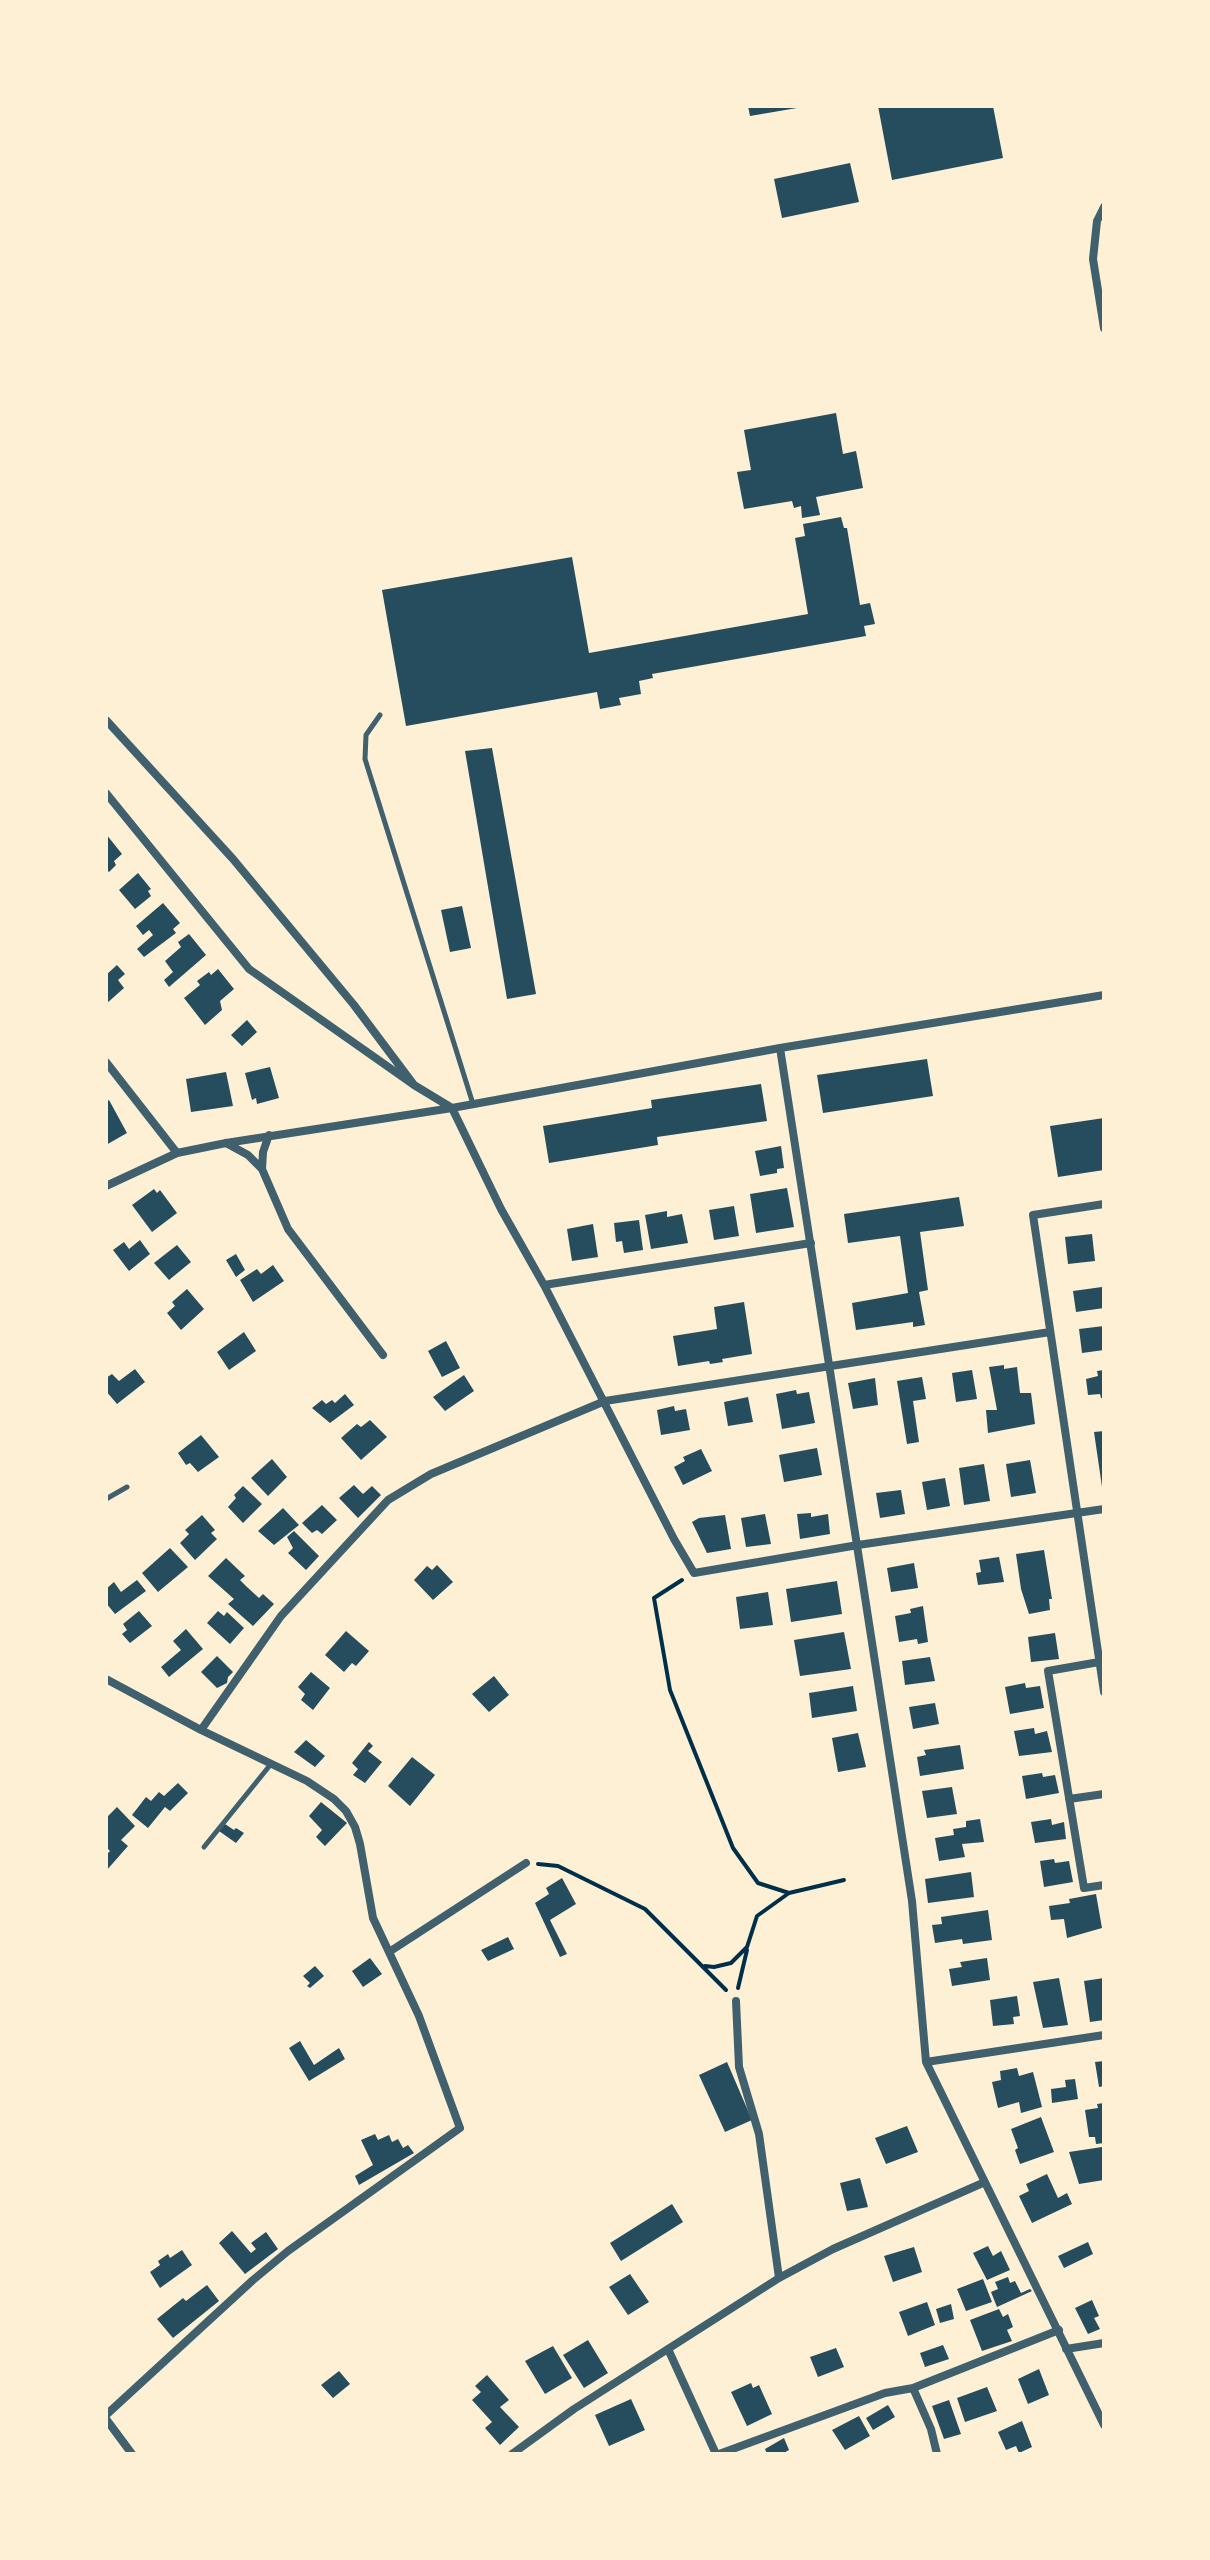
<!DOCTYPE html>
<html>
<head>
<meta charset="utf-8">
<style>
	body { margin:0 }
	#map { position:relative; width:1210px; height:2560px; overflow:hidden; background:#fdf0d5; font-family:Montserrat,sans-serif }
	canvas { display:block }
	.frame { position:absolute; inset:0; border:108px solid #fdf0d5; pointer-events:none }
</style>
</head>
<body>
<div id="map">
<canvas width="1210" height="2560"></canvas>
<div class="frame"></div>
</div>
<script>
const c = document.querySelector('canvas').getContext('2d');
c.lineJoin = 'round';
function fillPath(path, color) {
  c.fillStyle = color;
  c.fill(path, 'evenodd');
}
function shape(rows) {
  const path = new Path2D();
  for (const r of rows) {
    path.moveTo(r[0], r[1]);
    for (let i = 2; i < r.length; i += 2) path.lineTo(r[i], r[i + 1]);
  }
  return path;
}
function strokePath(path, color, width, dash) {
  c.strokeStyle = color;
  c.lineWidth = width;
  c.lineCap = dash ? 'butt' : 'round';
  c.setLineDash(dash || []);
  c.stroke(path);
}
fillPath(shape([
	[748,106,797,106,797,108,750,116],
	[878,106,993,106,1003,158,892,180],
	[850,163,859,202,782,218,774,179],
	[836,413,843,454,856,451,863,488,816,497,820,515,802,518,801,506,794,508,792,501,744,509,737,472,751,470,744,430],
	[841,517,844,528,847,528,860,605,870,603,875,624,864,626,866,636,652,674,653,678,639,681,641,694,619,698,621,705,600,709,597,692,406,726,382,590,572,557,589,653,808,614,795,538,805,536,803,524],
	[492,748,536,994,507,999,465,751],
	[106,834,122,854,114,861,116,865,109,872,106,869],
	[138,873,151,889,148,891,151,896,135,909,119,890],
	[163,903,180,923,173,929,176,933,144,957,137,949,153,935,149,930,143,935,136,926],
	[462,906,471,948,450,952,441,910],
	[189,934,206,955,169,987,164,980,173,972,165,961,181,947,178,942],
	[117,965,125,974,118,980,124,988,106,1004,106,975],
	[218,969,234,989,220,1001,222,1010,205,1025,184,998,200,985,197,981,209,972,211,975],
	[247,1020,257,1032,242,1046,231,1035],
	[927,1059,933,1096,823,1113,817,1075],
	[270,1067,279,1098,257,1104,256,1098,252,1100,245,1073],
	[226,1072,233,1106,191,1112,186,1079],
	[761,1084,767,1121,657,1137,658,1145,549,1163,543,1126,652,1108,651,1100],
	[109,1100,127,1133,106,1145,106,1102],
	[1104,1118,1104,1170,1058,1177,1050,1126],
	[781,1146,784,1168,777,1169,777,1173,760,1176,755,1151],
	[787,1188,794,1227,756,1233,750,1194],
	[154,1189,157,1193,160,1190,177,1213,152,1232,132,1205],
	[959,1197,964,1226,920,1232,928,1290,919,1292,925,1325,913,1327,913,1322,856,1330,852,1303,908,1293,900,1236,848,1243,844,1214],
	[734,1206,739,1236,714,1240,709,1210],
	[667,1211,667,1217,682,1214,688,1243,651,1249,645,1215],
	[639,1220,643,1250,624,1253,622,1241,616,1242,614,1223],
	[593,1224,598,1257,572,1261,567,1229],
	[1092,1234,1095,1261,1068,1264,1065,1237],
	[140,1240,150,1254,129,1271,113,1250,124,1242,129,1249],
	[177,1245,191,1262,169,1280,154,1263],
	[236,1254,245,1270,236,1277,226,1260],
	[273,1265,284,1281,253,1302,240,1280,257,1269,261,1274],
	[1102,1287,1104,1308,1076,1312,1073,1291],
	[187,1289,204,1309,181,1330,167,1313,175,1306,172,1302],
	[744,1302,752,1354,722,1359,723,1362,710,1364,709,1361,678,1366,673,1336,717,1329,714,1307],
	[1104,1326,1104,1350,1082,1353,1079,1329],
	[244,1332,256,1351,229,1370,217,1352],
	[446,1341,460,1368,442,1377,428,1351],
	[1004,1365,1004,1369,1017,1367,1020,1393,1031,1393,1035,1424,988,1433,986,1410,997,1410,989,1367],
	[135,1369,145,1382,117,1404,106,1391,106,1378,112,1374,119,1381],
	[972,1370,977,1399,956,1402,952,1373],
	[1104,1370,1104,1398,1101,1398,1100,1394,1088,1395,1086,1379,1098,1376,1097,1371],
	[464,1375,474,1391,445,1411,433,1397],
	[922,1377,926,1399,913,1401,919,1442,907,1444,897,1381],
	[875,1378,878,1405,853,1409,848,1383],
	[796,1390,797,1394,809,1392,815,1423,782,1429,776,1394],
	[345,1394,354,1405,330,1423,312,1408,322,1400,326,1404,332,1400,335,1403],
	[748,1397,753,1422,728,1426,724,1402],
	[674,1406,675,1411,686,1409,690,1430,661,1435,657,1410],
	[370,1420,387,1437,361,1460,341,1438,357,1424,361,1427],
	[1104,1431,1104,1487,1102,1487,1094,1432],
	[201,1435,219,1457,198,1472,190,1463,186,1465,178,1453],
	[817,1448,822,1475,784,1482,779,1455],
	[701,1449,712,1471,683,1485,674,1467,685,1461,683,1457],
	[272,1459,287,1477,268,1496,251,1478],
	[1030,1460,1036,1493,1011,1497,1006,1464],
	[984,1464,990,1501,964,1505,959,1468],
	[945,1478,950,1506,927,1510,922,1482],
	[354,1485,363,1494,372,1486,381,1495,358,1518,339,1498],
	[243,1486,262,1504,243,1523,228,1507,236,1498,234,1495],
	[901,1490,905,1514,880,1518,876,1493],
	[322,1505,337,1520,322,1534,317,1530,312,1533,302,1523],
	[283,1508,299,1525,274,1545,258,1531],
	[811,1513,811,1517,828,1514,830,1534,800,1539,797,1514],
	[765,1514,771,1544,746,1547,741,1518],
	[202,1515,215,1530,211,1533,217,1539,195,1560,180,1543,189,1534,185,1530],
	[725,1515,731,1549,707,1553,692,1522,699,1518],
	[294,1531,319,1556,306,1570,288,1553,293,1548,287,1537],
	[170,1548,188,1567,158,1592,142,1573],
	[1044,1550,1052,1599,1049,1599,1050,1610,1029,1614,1021,1589,1016,1554],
	[999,1557,1004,1582,978,1585,976,1573,981,1572,979,1560],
	[226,1558,245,1576,240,1580,247,1587,259,1598,263,1594,274,1604,253,1626,228,1604,234,1599,208,1576],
	[914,1563,918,1588,891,1592,887,1568],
	[437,1565,453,1582,433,1600,414,1580,427,1566,432,1570],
	[137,1580,146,1591,115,1614,106,1603,106,1589,114,1582,121,1592],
	[837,1581,842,1614,791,1622,786,1589],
	[768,1592,773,1625,740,1629,736,1597],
	[923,1606,928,1642,918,1644,917,1639,899,1642,895,1616,911,1613,910,1609],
	[139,1611,152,1626,130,1643,122,1634,127,1630,123,1624],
	[218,1611,224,1616,227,1612,244,1628,230,1644,207,1623],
	[186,1629,203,1649,169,1677,161,1667,181,1650,173,1641],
	[346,1631,369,1651,356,1666,352,1663,344,1672,325,1655],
	[844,1632,851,1669,800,1676,794,1640],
	[1055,1633,1059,1659,1031,1662,1028,1637],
	[217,1656,233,1672,228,1677,227,1683,217,1688,201,1672],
	[930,1657,935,1681,905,1685,902,1661],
	[311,1672,330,1688,313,1710,301,1700,305,1694,298,1687],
	[494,1676,509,1695,489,1712,472,1694],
	[1025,1683,1026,1688,1040,1686,1044,1708,1010,1714,1005,1687],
	[853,1686,857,1711,812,1718,809,1693],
	[935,1703,939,1724,913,1729,909,1707],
	[1034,1728,1035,1734,1047,1731,1052,1752,1019,1756,1014,1731],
	[858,1733,866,1767,838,1772,832,1738],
	[306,1740,325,1756,315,1767,294,1752],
	[369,1742,373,1746,368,1751,382,1762,365,1783,353,1775,358,1769,352,1763],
	[960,1745,964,1769,920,1776,917,1757,926,1755,924,1750],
	[412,1757,435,1775,410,1806,388,1786],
	[1042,1773,1043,1777,1055,1775,1059,1793,1026,1799,1022,1776],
	[178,1783,188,1793,170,1811,165,1807,148,1828,132,1815,146,1797,151,1801,159,1792,164,1796],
	[952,1787,957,1814,927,1818,922,1791],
	[321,1802,347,1823,325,1846,316,1837,322,1830,309,1816],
	[117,1807,135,1826,121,1840,128,1846,106,1871,106,1855,110,1851,106,1847,106,1818],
	[980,1819,984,1842,962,1844,965,1857,939,1861,935,1838,954,1835,953,1829,966,1827,966,1821],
	[1051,1819,1052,1825,1064,1822,1066,1839,1035,1843,1031,1822],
	[225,1824,234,1830,236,1828,244,1833,236,1843,219,1831],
	[1054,1859,1055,1863,1069,1861,1073,1882,1044,1887,1040,1861],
	[971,1872,974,1897,928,1903,925,1879],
	[562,1878,576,1904,550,1920,567,1954,560,1957,535,1903,549,1894,546,1888],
	[1096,1894,1102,1928,1067,1938,1064,1919,1051,1920,1049,1906,1070,1903,1069,1899],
	[988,1910,992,1940,963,1944,962,1939,935,1943,932,1925,942,1924,941,1917],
	[508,1937,514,1949,488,1961,481,1950],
	[370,1958,382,1974,363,1987,352,1971],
	[987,1958,990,1980,952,1986,949,1969,962,1967,960,1962],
	[315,1966,324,1976,310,1988,307,1986,310,1983,303,1976],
	[1059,1978,1068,2025,1043,2028,1033,1982],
	[1104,1978,1104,2020,1090,2022,1084,1981],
	[1017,1996,1020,2016,1013,2017,1014,2024,993,2026,990,2000],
	[300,2041,314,2065,339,2048,345,2059,309,2081,289,2048],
	[1104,2061,1104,2086,1099,2087,1095,2062],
	[727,2062,752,2120,725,2132,699,2075],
	[1017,2068,1019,2076,1033,2072,1042,2107,1021,2113,1019,2102,998,2108,992,2082,1001,2080,1000,2071],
	[1075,2079,1078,2099,1052,2103,1051,2089,1066,2087,1065,2080],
	[1104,2103,1104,2143,1096,2144,1095,2137,1089,2137,1085,2110,1098,2108,1097,2104],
	[1041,2117,1054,2152,1020,2164,1015,2150,1018,2148,1011,2129],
	[907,2126,918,2152,886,2164,875,2138],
	[375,2134,378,2140,389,2135,392,2142,398,2139,403,2148,408,2145,414,2153,359,2185,355,2176,373,2165,361,2140],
	[1102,2147,1104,2180,1079,2184,1069,2152],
	[1047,2174,1058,2198,1067,2193,1072,2204,1032,2223,1019,2196,1029,2191,1026,2184],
	[860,2178,868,2207,847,2211,840,2183],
	[672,2204,683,2222,621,2261,610,2243],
	[232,2231,251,2253,256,2249,251,2243,266,2232,278,2249,245,2274,219,2243],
	[1088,2242,1093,2254,1064,2268,1058,2256],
	[988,2246,993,2256,1001,2251,1010,2270,987,2280,973,2253],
	[914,2247,922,2272,893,2282,884,2256],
	[182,2250,192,2265,160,2288,150,2272,160,2265,158,2261,168,2254,170,2258],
	[630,2274,649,2302,628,2315,609,2287],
	[1008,2277,1010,2283,1015,2281,1021,2293,1030,2289,1032,2291,997,2307,991,2292,998,2289,995,2282],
	[983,2279,992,2302,966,2311,957,2289],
	[207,2285,219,2301,173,2338,157,2319,183,2298,186,2301],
	[1092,2300,1099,2316,1094,2318,1100,2329,1088,2334,1075,2308],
	[927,2302,935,2325,908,2336,899,2312],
	[951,2304,954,2319,940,2323,936,2309],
	[999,2309,1003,2317,1008,2314,1013,2327,1007,2330,1012,2341,982,2351,970,2320],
	[588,2340,608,2373,584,2388,563,2355],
	[943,2345,949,2359,925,2367,920,2353],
	[553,2346,572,2378,545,2394,525,2361],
	[836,2348,844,2367,818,2377,810,2357],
	[1039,2369,1049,2395,1028,2404,1018,2379],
	[339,2371,350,2384,333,2398,321,2385],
	[487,2375,509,2400,500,2407,519,2427,500,2445,485,2428,492,2422,472,2400,481,2392,475,2386],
	[751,2383,753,2388,759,2385,772,2414,747,2426,731,2392],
	[987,2387,997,2411,965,2422,957,2398],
	[631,2399,645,2430,609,2446,595,2415],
	[949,2400,961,2434,944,2439,932,2406],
	[888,2405,895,2417,873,2430,866,2418],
	[859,2416,870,2436,845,2450,832,2430],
	[1022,2421,1032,2447,1019,2453,1016,2446,1006,2450,998,2432],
	[784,2438,789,2450,782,2454,767,2454,765,2449]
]), '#264d5e');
strokePath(shape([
	[682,1580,654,1598,670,1690,733,1848,758,1883,789,1893,844,1880],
	[538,1864,558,1866,645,1909,726,1990],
	[705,1966,714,1967,731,1963,747,1947,757,1916,789,1893],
	[738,1988,747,1950]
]), '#003049', 4);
strokePath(shape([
	[380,715,366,735,365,759,473,1104],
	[106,1499,127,1487],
	[204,1847,271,1764]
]), '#3f606c', 5);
strokePath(shape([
	[1104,207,1097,221,1093,259,1104,328],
	[106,720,233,859,354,1005,414,1085],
	[106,793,249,969,414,1085,452,1108],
	[780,1048,912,1901,926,2062,1104,2425],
	[106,1062,177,1153],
	[452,1108,501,1209,544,1285,674,1539,694,1573,858,1545,1104,1509],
	[226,1143,248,1155,262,1169,288,1229,383,1355],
	[262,1169,263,1152,269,1135],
	[106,1186,177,1153,226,1143,452,1108,780,1048,1104,995],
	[1104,1204,1033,1215,1104,1692],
	[544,1285,811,1243],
	[1099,1662,1048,1671,1084,1888,1104,1885],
	[106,1679,201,1730,307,1781,334,1799,346,1811,355,1827,360,1844,373,1918,419,2016,460,2128,288,2251,253,2280,106,2415],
	[201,1730,281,1616,388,1500,431,1474,605,1401,1050,1332],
	[1069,1799,1104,1794],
	[389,1952,526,1863],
	[736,2001,739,2067,759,2134,779,2278],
	[926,2062,1104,2035],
	[668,2349,716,2454],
	[1066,2349,1104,2343],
	[913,2388,931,2429,937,2454],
	[106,2419,132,2454],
	[512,2454,574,2409,779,2278,833,2249,985,2182],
	[719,2454,885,2393,913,2388,1059,2330]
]), '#3f606c', 8);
</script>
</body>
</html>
